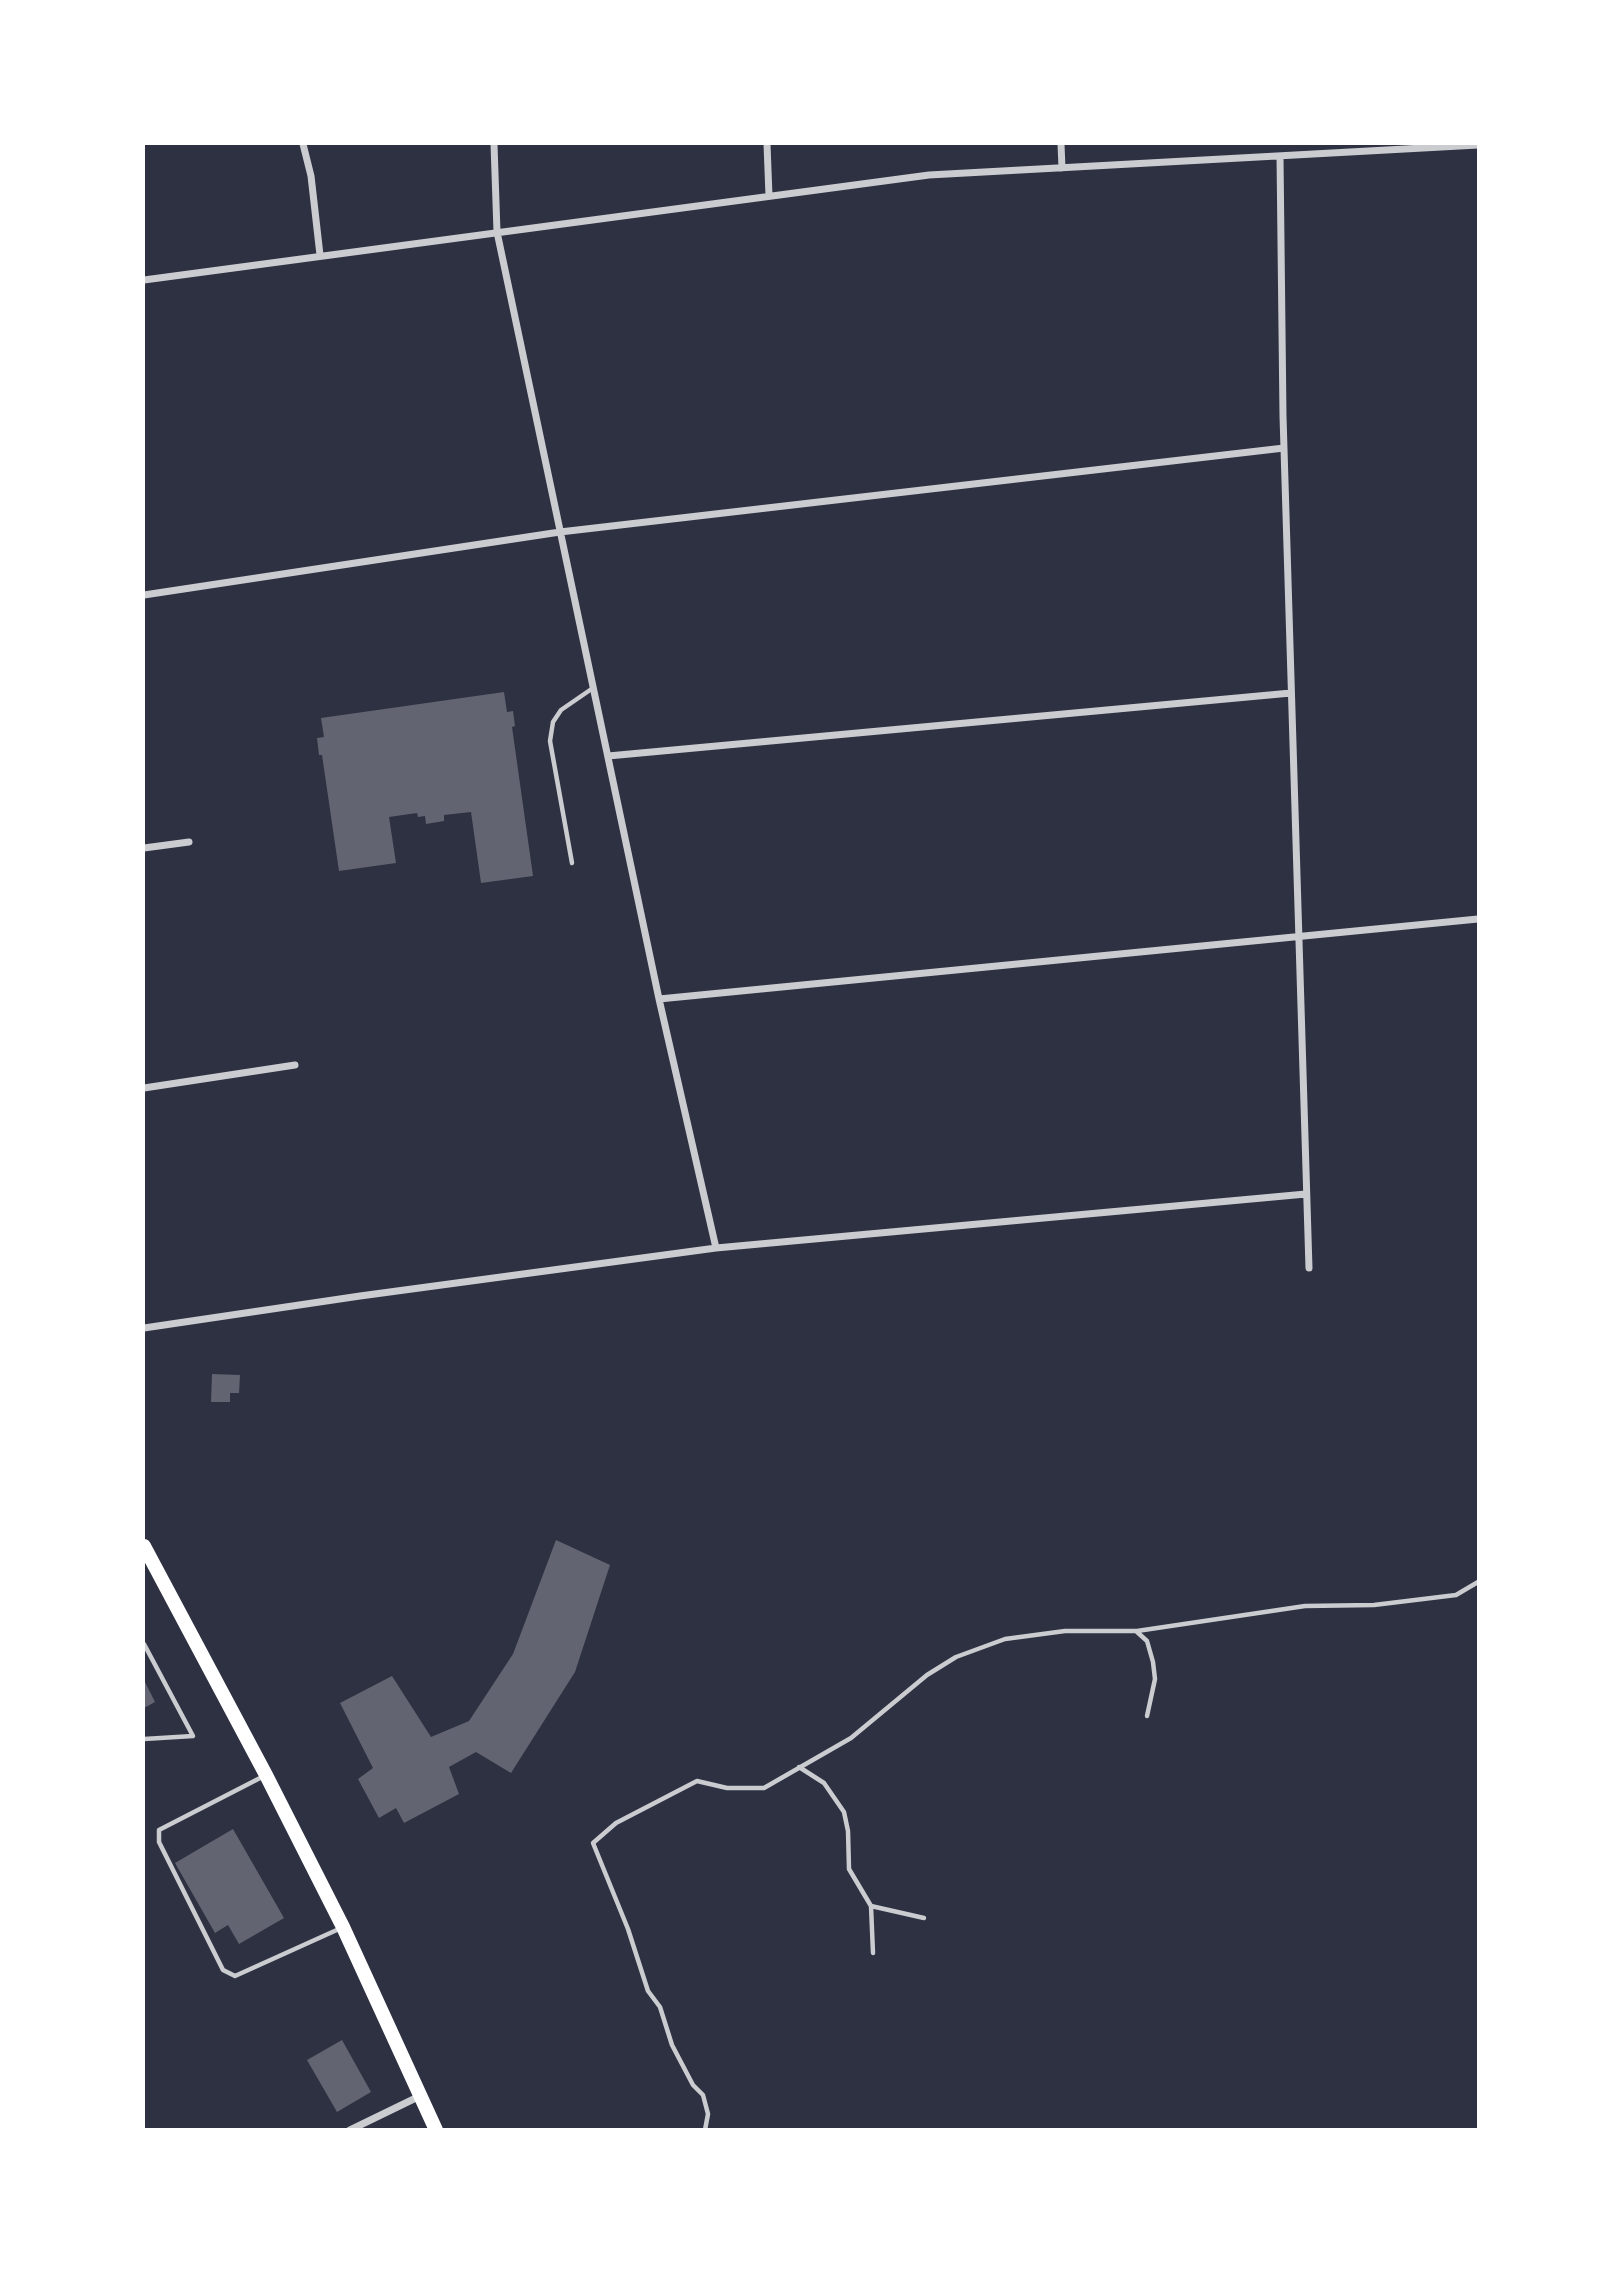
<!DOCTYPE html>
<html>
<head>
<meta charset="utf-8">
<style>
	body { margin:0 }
	#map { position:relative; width:1622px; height:2273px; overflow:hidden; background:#2d3142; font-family:Helvetica,sans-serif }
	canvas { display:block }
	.frame { position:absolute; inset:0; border:145px solid #fff; pointer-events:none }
</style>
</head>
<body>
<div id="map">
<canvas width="1622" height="2273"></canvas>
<div class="frame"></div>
</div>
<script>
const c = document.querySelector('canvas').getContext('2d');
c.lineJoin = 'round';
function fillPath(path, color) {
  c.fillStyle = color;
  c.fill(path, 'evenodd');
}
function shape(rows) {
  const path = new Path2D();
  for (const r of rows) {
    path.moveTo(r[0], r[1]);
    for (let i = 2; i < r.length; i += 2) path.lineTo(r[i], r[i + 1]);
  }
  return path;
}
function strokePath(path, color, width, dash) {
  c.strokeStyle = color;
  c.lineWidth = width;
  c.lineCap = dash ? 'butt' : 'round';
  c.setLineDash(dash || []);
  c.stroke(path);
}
fillPath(shape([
	[504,692,507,712,513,711,515,726,512,727,533,876,481,883,471,812,444,815,444,821,426,824,425,816,418,817,417,813,389,817,396,863,339,871,322,755,319,755,317,738,324,737,321,718],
	[212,1374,240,1375,239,1393,230,1393,230,1402,211,1402],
	[556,1540,610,1565,575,1672,511,1773,476,1752,449,1767,459,1794,404,1823,396,1808,379,1818,358,1779,373,1768,340,1703,392,1676,431,1737,469,1721,513,1654],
	[144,1680,155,1702,144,1708],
	[233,1829,284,1918,239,1944,228,1925,215,1933,175,1863],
	[342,2040,371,2092,337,2112,307,2060]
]), '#626471');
strokePath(shape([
	[572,863,550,741,553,722,561,710,593,688],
	[1137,1631,1305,1606,1374,1605,1456,1595,1478,1582],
	[144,1644,193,1736,144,1739],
	[799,1767,824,1783,844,1812,848,1831,849,1869,871,1906,873,1953],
	[264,1776,159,1830,159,1842,223,1970,235,1976,339,1929],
	[871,1906,924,1918],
	[705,2130,708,2114,703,2095,693,2085,672,2045,660,2007,648,1991,628,1929,593,1843,616,1823,697,1781,727,1788,764,1788,851,1738,927,1675,956,1657,1005,1639,1065,1631,1136,1631,1147,1641,1153,1662,1155,1679,1147,1716]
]), '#caccd0', 4.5);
strokePath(shape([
	[303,144,311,176,320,255],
	[494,144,497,232,659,999,716,1248],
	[767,144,769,196],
	[1061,144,1062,168],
	[1280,156,1283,416,1309,1268],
	[144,280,929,175,1478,145],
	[144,595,560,532,1284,448],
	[608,756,1291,693],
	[144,848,189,842],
	[659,999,1478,919],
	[144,1088,295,1065],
	[144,1328,360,1296,716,1248,1306,1194],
	[350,2130,420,2096]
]), '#caccd0', 7);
strokePath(shape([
	[144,1546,266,1775,343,1927,436,2130]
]), '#fff', 14);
</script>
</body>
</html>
